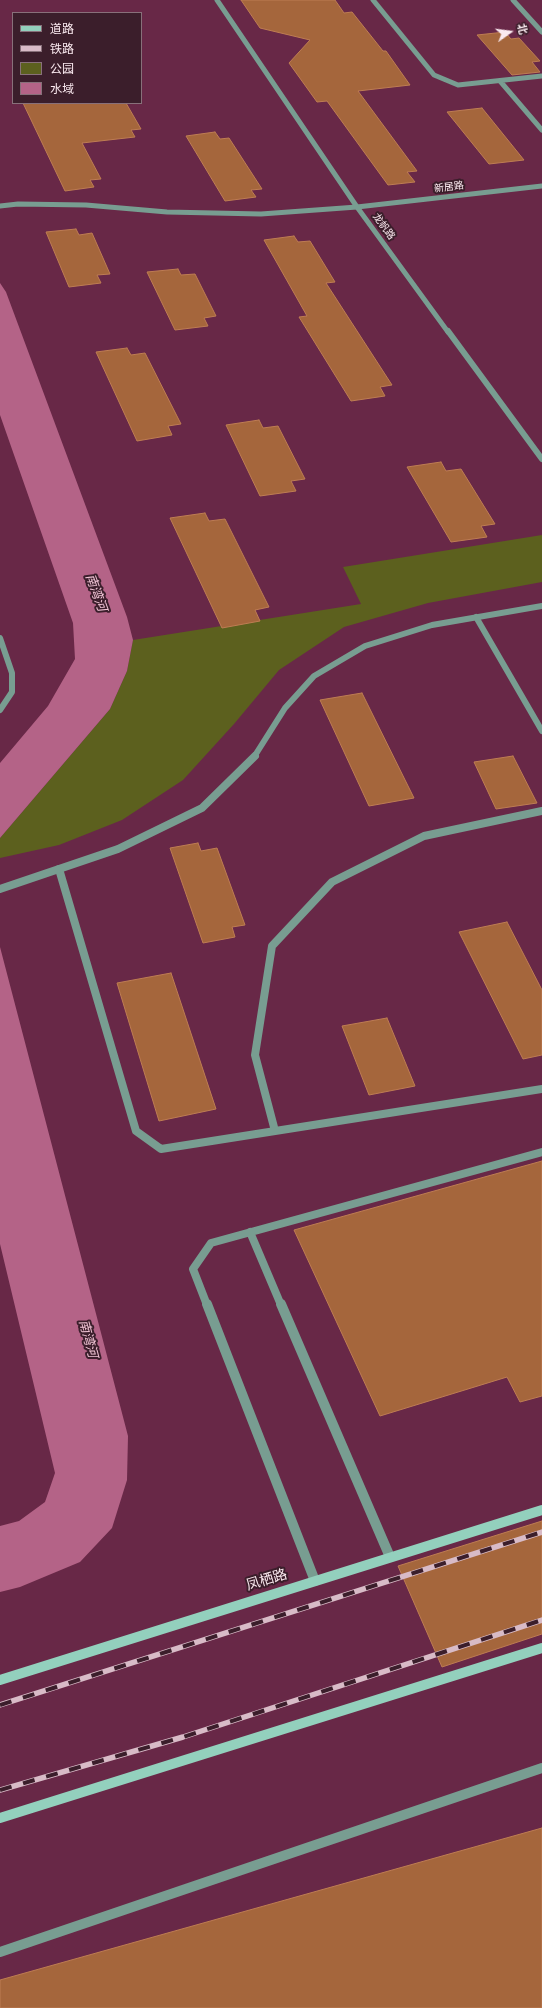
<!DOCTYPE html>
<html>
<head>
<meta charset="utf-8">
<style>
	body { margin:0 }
	#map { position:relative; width:542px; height:2008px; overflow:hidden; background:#682847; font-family:"Source Sans 3","Noto Sans SC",sans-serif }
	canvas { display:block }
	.legend { position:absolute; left:12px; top:12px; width:130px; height:92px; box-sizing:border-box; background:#3b1e2b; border:1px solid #88707a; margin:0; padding:5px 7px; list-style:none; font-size:12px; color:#fbeaf0 }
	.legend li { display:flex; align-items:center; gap:8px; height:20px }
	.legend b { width:20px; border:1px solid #88707a }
	.north { position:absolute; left:490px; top:12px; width:40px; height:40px; -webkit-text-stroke:3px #3b1e2b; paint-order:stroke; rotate:76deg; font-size:11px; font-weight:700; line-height:16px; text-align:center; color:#fbeaf0 }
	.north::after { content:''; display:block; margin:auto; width:14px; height:18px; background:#fbeaf0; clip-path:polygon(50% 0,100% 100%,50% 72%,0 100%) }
</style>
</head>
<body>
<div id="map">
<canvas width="542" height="2008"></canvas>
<ul class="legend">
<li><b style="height:5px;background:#93d0bd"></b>道路</li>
<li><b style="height:5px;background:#d8bbc7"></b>铁路</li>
<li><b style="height:11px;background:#5c601e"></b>公园</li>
<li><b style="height:11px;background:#b46387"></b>水域</li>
</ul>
<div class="north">北</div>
</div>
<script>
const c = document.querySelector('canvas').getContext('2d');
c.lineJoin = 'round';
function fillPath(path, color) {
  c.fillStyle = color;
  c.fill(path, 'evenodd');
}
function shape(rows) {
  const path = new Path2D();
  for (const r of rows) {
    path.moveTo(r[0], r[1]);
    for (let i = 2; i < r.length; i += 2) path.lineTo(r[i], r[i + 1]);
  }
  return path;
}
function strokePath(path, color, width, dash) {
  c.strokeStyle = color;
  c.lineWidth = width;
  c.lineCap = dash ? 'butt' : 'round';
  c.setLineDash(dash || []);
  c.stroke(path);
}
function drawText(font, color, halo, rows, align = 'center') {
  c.font = font + ' "Source Sans 3","Noto Sans SC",sans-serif';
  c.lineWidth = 4;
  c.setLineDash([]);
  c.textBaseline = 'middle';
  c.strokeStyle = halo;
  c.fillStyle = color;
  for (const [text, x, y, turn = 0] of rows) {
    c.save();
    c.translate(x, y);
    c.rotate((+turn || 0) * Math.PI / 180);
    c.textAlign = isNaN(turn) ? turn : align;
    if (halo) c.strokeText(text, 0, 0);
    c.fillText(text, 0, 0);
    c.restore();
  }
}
fillPath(shape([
	[542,535,542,582,428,603,344,627,279,670,234,724,183,780,122,820,59,845,0,858,0,838,110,709,127,671,133,640,361,604,343,567]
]), '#5c601e');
fillPath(shape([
	[0,283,6,292,127,617,133,640,127,671,110,709,0,838,0,763,48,706,75,659,73,623,0,415],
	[0,947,128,1436,127,1480,112,1528,80,1562,20,1587,0,1592,0,1526,19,1521,45,1502,55,1473,0,1244]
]), '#b46387');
const building = shape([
	[241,0,335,0,344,13,352,12,383,51,386,51,410,85,358,91,417,171,407,172,415,182,388,185,327,101,317,102,289,63,310,40,260,28,241,0],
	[505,32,511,39,519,38,540,61,532,62,540,72,512,75,477,35,505,32],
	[23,103,126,103,141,129,131,130,135,137,82,143,101,179,90,180,94,187,65,191,23,103],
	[482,108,524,160,489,164,447,112,482,108],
	[215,132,220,139,229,138,262,189,251,190,256,197,225,201,186,136,215,132],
	[76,229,79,235,92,233,110,274,97,275,101,283,69,287,46,232,76,229],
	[294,236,298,242,310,241,335,282,326,283,392,385,380,387,385,396,351,401,299,317,307,316,264,240,294,236],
	[178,269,181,275,195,274,216,316,204,318,208,326,175,330,147,272,178,269],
	[127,348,131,355,145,353,181,424,168,426,172,435,137,441,96,352,127,348],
	[259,420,263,428,278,426,305,479,291,481,296,491,260,496,226,425,259,420],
	[441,462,446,471,461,469,495,524,481,526,487,537,451,542,407,467,441,462],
	[205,513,209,521,225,519,269,607,255,610,260,621,222,628,170,518,205,513],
	[362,693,414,798,369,806,320,700,362,693],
	[513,756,537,803,496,809,474,762,513,756],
	[198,843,201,851,217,848,245,925,232,927,235,937,203,943,170,848,198,843],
	[507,922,542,990,542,1055,523,1059,459,932,507,922],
	[171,973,216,1109,159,1121,117,983,171,973],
	[387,1018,415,1086,369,1095,342,1026,387,1018],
	[542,1161,542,1396,520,1402,507,1377,380,1416,294,1230,542,1161],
	[542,1521,542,1634,442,1667,398,1566,542,1521],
	[542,1828,542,2008,0,2008,0,1980,542,1828]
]);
fillPath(building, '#a5663c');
strokePath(building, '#be7d53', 1);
strokePath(shape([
	[373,0,434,75,458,85,542,76],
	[513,0,542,32],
	[500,81,542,130]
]), '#789d91', 5);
strokePath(shape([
	[476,617,542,731],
	[0,638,12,673,12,692,0,710]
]), '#789d91', 6);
strokePath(shape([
	[59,869,136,1131,161,1149,542,1089],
	[275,1131,255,1055,272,946,332,882,424,836,542,811],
	[250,1232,281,1305],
	[207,1305,193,1269,211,1243,542,1152]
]), '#789d91', 8);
strokePath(shape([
	[207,1304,315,1581],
	[281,1304,390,1557],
	[0,1952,542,1768]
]), '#789d91', 10);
strokePath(shape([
	[0,206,18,204,86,205,167,212,261,214,357,207,542,186]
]), '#789d91', 5);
strokePath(shape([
	[254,757,285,708,314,676,365,646,432,625,542,606]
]), '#789d91', 6);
strokePath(shape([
	[0,889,118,849,202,808,255,756]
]), '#789d91', 8);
strokePath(shape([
	[217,0,357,207,448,332]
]), '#789d91', 5);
strokePath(shape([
	[448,331,542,459]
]), '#789d91', 6);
strokePath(shape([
	[0,1680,542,1510],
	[0,1818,542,1648]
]), '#93d0bd', 10);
const rail = shape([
	[0,1705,542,1532],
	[0,1790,183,1737,542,1620]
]);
strokePath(rail, '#d8bbc7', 5.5);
strokePath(rail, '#3b1e2b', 4, [12]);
drawText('10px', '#fbeaf0', '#3b1e2b', [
	["新居路",449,188,-7],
	["龙帆路",383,227,54]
]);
drawText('italic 13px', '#f1c4d5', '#3b1e2b', [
	["南湾河",95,593,70],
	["南湾河",87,1339,75]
]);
drawText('14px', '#fbeaf0', '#3b1e2b', [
	["凤栖路",267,1581,-17]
]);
</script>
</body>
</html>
